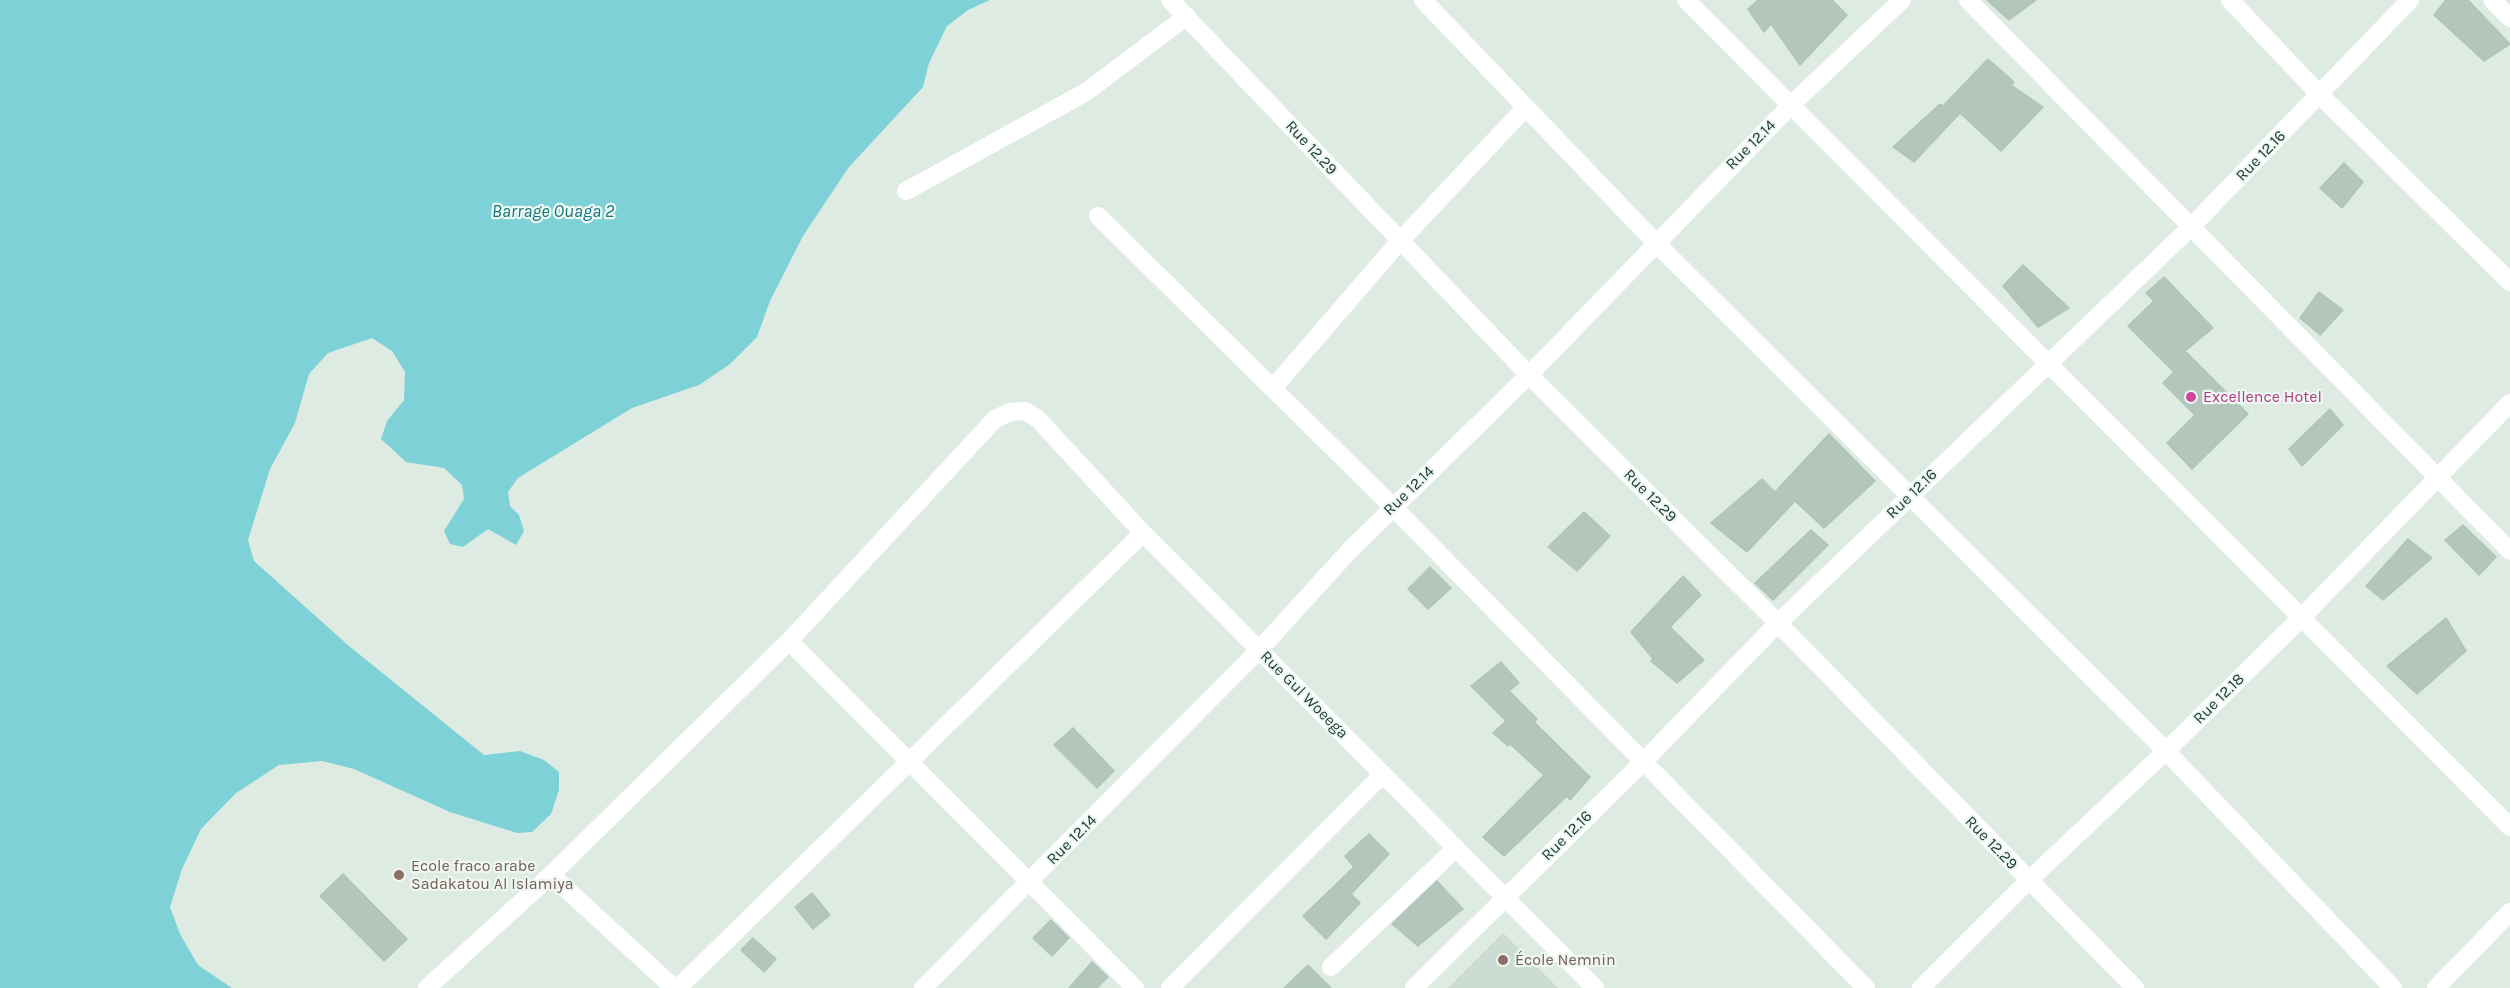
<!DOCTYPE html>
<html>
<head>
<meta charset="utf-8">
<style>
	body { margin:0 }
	canvas { display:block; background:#ddebe3 }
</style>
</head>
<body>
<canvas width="2510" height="988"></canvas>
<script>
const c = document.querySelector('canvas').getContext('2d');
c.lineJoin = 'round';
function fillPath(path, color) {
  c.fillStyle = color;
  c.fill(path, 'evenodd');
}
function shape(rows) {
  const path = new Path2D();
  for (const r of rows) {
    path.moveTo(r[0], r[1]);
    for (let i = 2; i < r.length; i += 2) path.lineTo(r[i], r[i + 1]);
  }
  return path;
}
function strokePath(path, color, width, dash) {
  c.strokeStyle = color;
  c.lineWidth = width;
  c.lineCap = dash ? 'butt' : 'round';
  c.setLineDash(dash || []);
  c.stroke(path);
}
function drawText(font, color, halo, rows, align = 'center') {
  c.font = font + ' Karla,sans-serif';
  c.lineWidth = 4.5;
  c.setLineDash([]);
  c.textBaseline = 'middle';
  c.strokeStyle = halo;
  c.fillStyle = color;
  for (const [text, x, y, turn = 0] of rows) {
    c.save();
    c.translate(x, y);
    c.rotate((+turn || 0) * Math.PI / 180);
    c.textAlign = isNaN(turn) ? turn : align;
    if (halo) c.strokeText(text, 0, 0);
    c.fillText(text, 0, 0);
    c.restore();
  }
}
fillPath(shape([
	[1503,933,1558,988,1448,988]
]), '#cbdbd2');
fillPath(shape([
	[0,0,990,0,968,10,947,26,929,63,923,87,849,167,803,236,770,301,757,337,730,364,699,385,632,408,518,478,508,492,510,506,519,515,524,531,516,545,488,529,463,547,450,544,444,531,464,499,462,485,444,468,406,462,381,439,387,421,404,400,405,372,392,351,372,338,328,353,309,374,295,423,270,469,248,540,254,561,349,646,484,755,520,751,544,760,559,772,559,790,551,814,532,832,517,833,450,812,354,769,322,761,279,765,236,793,201,829,182,869,170,907,180,934,198,965,232,988,0,988]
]), '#7ed2d7');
const building = shape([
	[1758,0,1832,0,1847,15,1800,65,1771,24,1764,32,1748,9,1758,0],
	[1987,0,2036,0,2009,20,1987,0],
	[2446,0,2468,0,2510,44,2484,61,2434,15,2446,0],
	[1988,59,2014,82,2011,85,2043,107,2001,151,1960,113,1914,162,1893,147,1940,104,1943,106,1988,59],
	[2344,163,2363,182,2342,208,2320,188,2344,163],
	[2023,265,2069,308,2038,327,2003,286,2023,265],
	[2164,277,2213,328,2185,351,2248,414,2192,469,2167,443,2195,415,2163,383,2174,372,2128,326,2154,301,2146,293,2164,277],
	[2319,292,2343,310,2320,335,2300,318,2319,292],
	[2330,409,2343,425,2302,466,2289,449,2330,409],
	[1829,434,1875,481,1824,528,1795,501,1747,552,1711,523,1762,479,1775,492,1829,434],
	[1584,512,1610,536,1577,571,1548,547,1584,512],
	[2463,525,2496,557,2479,575,2445,540,2463,525],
	[1811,530,1828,545,1773,600,1755,583,1811,530],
	[2408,539,2432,558,2383,600,2366,586,2408,539],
	[1430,567,1451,588,1428,609,1408,589,1430,567],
	[1683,576,1701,595,1670,627,1704,660,1677,683,1651,661,1653,659,1631,632,1683,576],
	[2446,618,2466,651,2417,694,2387,666,2446,618],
	[1501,662,1519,683,1509,691,1537,719,1534,722,1590,777,1570,800,1567,796,1504,856,1483,837,1544,775,1510,744,1508,746,1493,733,1506,721,1471,686,1501,662],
	[1073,728,1114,771,1097,788,1054,745,1073,728],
	[1369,834,1389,854,1351,894,1360,903,1326,939,1303,916,1354,867,1345,856,1369,834],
	[343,874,407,939,384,961,320,896,343,874],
	[1437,881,1463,909,1418,946,1392,924,1437,881],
	[812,893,830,915,813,929,795,907,812,893],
	[1051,920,1069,938,1052,956,1033,938,1051,920],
	[753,938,776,959,764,972,741,950,753,938],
	[1092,962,1108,977,1097,988,1069,988,1092,962],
	[1308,965,1331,988,1284,988,1308,965]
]);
fillPath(building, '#b2c6bc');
strokePath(building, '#afc5ba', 1.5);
strokePath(shape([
	[1170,0,1529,375,1778,623,2135,988],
	[1423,0,1655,242,2166,751,2393,988],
	[1686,0,2510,827],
	[1968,0,2510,551],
	[2230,0,2320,95,2510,282],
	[2492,0,2510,18],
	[906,191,1086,92,1187,16],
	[1098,216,1393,507,1866,988],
	[1273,388,1399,242,1526,107],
	[789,641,1135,988],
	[551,875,674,988],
	[1331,967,1455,849],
	[427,988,551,875,789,641,995,419,1010,412,1025,411,1038,419,1143,533,1595,988],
	[678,988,1143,533],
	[923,988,1259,650,1350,550,1529,375,1790,106,1902,0],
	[1170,988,1383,774],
	[1414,988,1644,761,1778,623,2192,226,2410,0],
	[1921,988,2028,881,2166,751,2301,618,2510,403],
	[2436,988,2510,912]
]), '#fff', 18);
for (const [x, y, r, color] of [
	[2191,397,6,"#d1479c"],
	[399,875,6,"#8d6e63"],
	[1503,960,6,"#8d6e63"]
]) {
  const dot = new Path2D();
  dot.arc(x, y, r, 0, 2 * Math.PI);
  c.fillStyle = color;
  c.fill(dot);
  strokePath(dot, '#eef7f2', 2);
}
drawText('16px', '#1d3c31', '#eef7f2', [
	["Rue 12.14",1751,145,-45],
	["Rue 12.29",1311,148,47],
	["Rue 12.16",2261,156,-46],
	["Rue 12.14",1409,491,-44],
	["Rue 12.16",1912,494,-44],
	["Rue 12.29",1650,496,45],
	["Rue Gul Woeega",1304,695,45],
	["Rue 12.18",2219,699,-45],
	["Rue 12.16",1567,836,-45],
	["Rue 12.14",1072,840,-45],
	["Rue 12.29",1991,843,46]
]);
drawText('16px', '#b23c85', '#eef7f2', [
	["Excellence Hotel",2203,397]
], 'left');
drawText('16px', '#785e54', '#eef7f2', [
	["Ecole fraco arabe",411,866],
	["Sadakatou Al Islamiya",411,884],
	["École Nemnin",1515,960]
], 'left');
drawText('italic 18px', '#12767e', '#eef7f2', [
	["Barrage Ouaga 2",553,212]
]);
</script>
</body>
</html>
